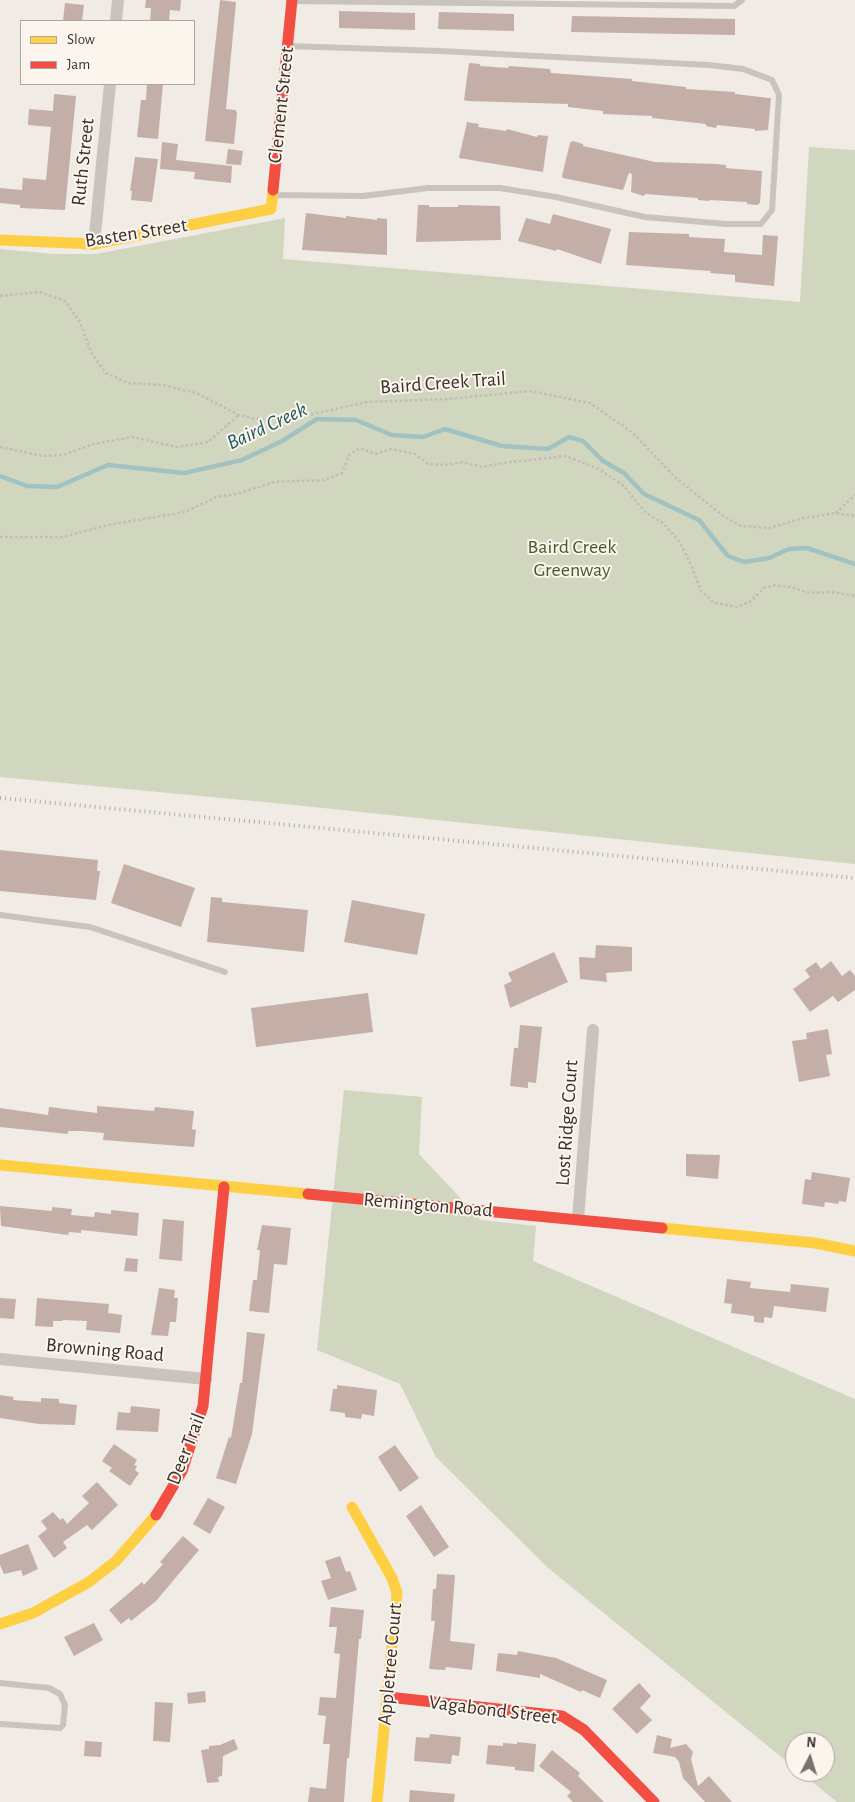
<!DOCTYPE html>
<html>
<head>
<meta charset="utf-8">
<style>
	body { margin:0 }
	#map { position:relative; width:855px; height:1802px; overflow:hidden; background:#f0ebe5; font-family:"Alegreya Sans",sans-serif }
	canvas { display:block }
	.legend { position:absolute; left:20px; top:20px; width:175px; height:65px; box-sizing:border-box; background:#fbf5ee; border:1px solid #aea6a0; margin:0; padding:6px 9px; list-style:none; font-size:15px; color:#3b302b }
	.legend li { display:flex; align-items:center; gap:10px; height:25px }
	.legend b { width:25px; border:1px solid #aea6a0 }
	.north { position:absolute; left:785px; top:1732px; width:50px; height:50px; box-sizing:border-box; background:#fbf5ee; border:1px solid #aea6a0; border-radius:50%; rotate:5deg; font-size:14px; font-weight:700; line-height:20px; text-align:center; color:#3b302b }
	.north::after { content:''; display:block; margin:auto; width:18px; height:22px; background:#7a716c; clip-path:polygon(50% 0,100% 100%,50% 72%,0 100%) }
</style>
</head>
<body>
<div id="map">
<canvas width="855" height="1802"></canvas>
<ul class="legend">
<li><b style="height:6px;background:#ffcf43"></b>Slow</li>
<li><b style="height:6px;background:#f24e42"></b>Jam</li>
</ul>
<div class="north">N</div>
</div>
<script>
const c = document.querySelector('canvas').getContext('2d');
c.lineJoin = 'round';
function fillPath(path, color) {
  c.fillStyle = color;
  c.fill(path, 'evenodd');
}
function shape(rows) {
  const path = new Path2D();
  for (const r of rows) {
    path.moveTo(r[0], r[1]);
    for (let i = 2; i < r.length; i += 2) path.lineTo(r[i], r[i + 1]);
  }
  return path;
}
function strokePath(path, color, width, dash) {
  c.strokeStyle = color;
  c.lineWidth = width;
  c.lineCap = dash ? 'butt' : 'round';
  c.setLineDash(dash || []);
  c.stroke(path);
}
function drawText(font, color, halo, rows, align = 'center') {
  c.font = font + ' "Alegreya Sans",sans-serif';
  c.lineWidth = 4;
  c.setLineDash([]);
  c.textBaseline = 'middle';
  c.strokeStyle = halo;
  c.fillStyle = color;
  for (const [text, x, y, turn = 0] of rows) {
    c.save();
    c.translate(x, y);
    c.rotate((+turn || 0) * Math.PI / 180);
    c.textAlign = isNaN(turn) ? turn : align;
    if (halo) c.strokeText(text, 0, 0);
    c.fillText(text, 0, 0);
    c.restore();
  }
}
fillPath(shape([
	[809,147,855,150,855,864,285,804,0,777,0,249,54,254,96,254,285,218,283,259,800,302],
	[344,1090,422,1097,419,1154,481,1220,536,1226,533,1261,855,1399,855,1802,837,1802,800,1772,825,1772,825,1742,795,1742,795,1768,547,1567,436,1457,400,1384,317,1350]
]), '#d1d6bf');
strokePath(shape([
	[0,476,27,486,57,487,108,465,184,473,242,460,282,441,317,419,356,420,392,435,423,437,445,429,502,446,548,449,569,437,583,441,603,461,624,473,644,494,699,520,728,556,744,562,769,558,789,549,807,548,855,564]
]), '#a1c2c1', 4.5);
fillPath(shape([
	[146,0,181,0,180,11,170,10,169,21,150,21,151,8,145,8],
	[220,0,236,2,226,109,236,110,237,114,234,144,205,141],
	[65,3,84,5,82,21,63,21],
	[339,11,415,13,415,30,339,28],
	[439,12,514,14,514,31,438,29],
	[572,16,735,19,735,35,571,32],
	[469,63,480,64,480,66,508,68,509,66,550,69,551,73,632,79,632,81,686,87,686,89,735,92,735,94,769,98,771,98,768,130,755,131,755,129,717,125,716,128,706,126,706,124,652,118,652,116,603,114,603,111,568,107,568,104,467,101,464,100],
	[147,84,163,84,158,139,137,137,141,100,146,100],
	[54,94,76,96,65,210,20,208,20,205,0,203,0,188,22,190,23,178,46,180,51,127,28,125,29,109,53,111],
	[467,122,479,124,478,127,506,131,507,129,537,137,538,135,548,136,543,172,459,158],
	[573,141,583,144,583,146,655,162,716,164,726,165,726,168,762,171,760,203,757,205,747,204,747,202,709,200,709,201,698,200,698,198,645,194,644,196,631,192,632,174,629,173,623,190,563,178,562,176,570,143],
	[162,142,178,144,176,160,232,166,231,183,194,179,195,172,160,169],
	[228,149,243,151,241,165,226,164],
	[135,157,158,159,152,202,131,200,132,191,130,191],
	[418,205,429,205,429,207,458,207,458,205,500,206,501,240,416,242],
	[306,213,346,218,346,216,377,220,377,218,387,219,387,255,302,250],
	[553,214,611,229,601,264,557,249,556,251,518,241,526,218,550,224],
	[629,232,689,234,689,237,723,239,725,239,724,252,762,255,763,235,778,236,774,286,735,282,735,275,710,273,711,271,626,265],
	[0,850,98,860,97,871,100,871,96,900,0,891],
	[124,864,195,888,181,927,111,903],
	[211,897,222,898,222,902,308,910,304,952,207,942],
	[352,900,425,914,417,955,344,942],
	[596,945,632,947,632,971,606,973,607,982,580,979,579,957,595,958],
	[554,952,568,982,510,1008,504,985,512,981,508,973],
	[831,961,842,976,850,970,855,976,855,990,838,1002,833,996,810,1012,793,989,810,977,805,970,816,962,821,969],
	[368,993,373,1032,256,1047,251,1008],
	[520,1025,542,1027,536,1083,528,1082,528,1088,510,1086,514,1048,518,1048],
	[828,1029,832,1054,826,1055,830,1076,799,1082,792,1041,807,1039,806,1033],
	[97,1106,154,1111,155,1107,194,1111,192,1129,196,1130,194,1147,103,1140,104,1133,82,1131,68,1131,68,1134,0,1127,0,1108,48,1115,49,1107,97,1113],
	[686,1154,720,1155,718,1179,686,1176],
	[812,1172,850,1178,846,1202,839,1201,838,1204,825,1202,824,1207,802,1204,805,1179,811,1180],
	[0,1206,52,1211,52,1207,72,1209,71,1215,94,1217,95,1212,111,1214,111,1210,139,1213,137,1236,81,1230,81,1233,69,1232,68,1235,1,1226],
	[163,1219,184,1221,182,1261,159,1259],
	[262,1225,291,1228,287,1265,274,1264,269,1313,249,1311,253,1280,257,1280,260,1250,257,1250],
	[126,1258,138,1259,137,1272,124,1271],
	[727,1279,751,1282,750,1288,790,1292,791,1284,829,1288,826,1312,774,1306,772,1318,764,1317,764,1323,754,1322,754,1316,731,1313,732,1304,724,1303],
	[159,1288,175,1290,174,1298,178,1298,176,1322,170,1322,168,1336,151,1335],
	[0,1298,16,1299,14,1319,0,1318],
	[37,1298,109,1304,108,1313,122,1315,120,1333,86,1330,87,1321,63,1320,62,1321,53,1321,53,1327,35,1326],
	[247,1332,265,1334,252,1434,236,1484,216,1478,229,1437,231,1438,240,1383,242,1383],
	[337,1385,377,1390,374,1416,362,1414,361,1419,345,1417,345,1413,330,1411,333,1389,337,1389],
	[0,1395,14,1397,13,1400,41,1402,41,1398,59,1399,59,1403,77,1405,75,1425,39,1424,0,1418],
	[131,1406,160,1409,158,1432,116,1430,118,1412,130,1413],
	[114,1444,137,1460,134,1465,137,1466,135,1470,139,1473,130,1486,109,1471,112,1468,102,1461],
	[395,1445,419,1478,400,1492,378,1457],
	[97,1482,118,1505,92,1530,87,1525,63,1542,67,1548,54,1558,38,1536,47,1529,41,1521,53,1512,60,1520,63,1518,67,1524,89,1503,82,1496],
	[208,1498,225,1507,210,1534,193,1524],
	[421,1505,449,1547,434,1557,406,1516],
	[183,1536,199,1550,156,1601,131,1621,129,1618,121,1624,109,1610,142,1582,144,1585,163,1564,160,1562],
	[28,1544,38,1569,23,1576,21,1570,4,1574,0,1565,0,1555],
	[340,1556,346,1572,350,1571,357,1590,328,1600,321,1581,331,1578,325,1561],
	[437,1574,455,1575,450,1641,475,1644,472,1670,446,1667,445,1670,429,1669,435,1621,431,1621,433,1589,436,1589],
	[331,1607,364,1610,361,1639,359,1639,349,1758,347,1758,344,1802,308,1802,310,1787,326,1789,330,1744,323,1744,326,1716,318,1715,320,1697,336,1698,340,1654,334,1653,337,1627,329,1627],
	[94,1623,103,1640,74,1656,64,1637],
	[518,1651,556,1658,607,1680,600,1698,582,1690,581,1692,540,1674,540,1678,496,1671,498,1653,517,1655],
	[639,1683,651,1696,640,1708,652,1720,637,1734,612,1709],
	[205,1691,206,1702,188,1704,187,1693],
	[155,1702,173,1703,170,1742,153,1741],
	[430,1734,461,1737,459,1756,452,1755,451,1764,414,1761,416,1737,429,1738],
	[657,1735,672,1739,670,1748,686,1744,693,1752,691,1759,698,1786,709,1776,732,1802,705,1802,683,1778,679,1762,675,1757,653,1753],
	[234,1739,238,1749,223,1756,222,1776,218,1777,219,1782,207,1783,201,1750,209,1749,209,1746,220,1745],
	[85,1741,102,1742,101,1757,84,1756],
	[517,1742,536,1744,534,1772,515,1770,515,1767,486,1764,488,1745,503,1746,503,1743,517,1744],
	[552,1750,580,1773,578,1776,604,1802,573,1802,567,1796,571,1792,539,1766],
	[410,1790,455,1794,454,1802,409,1802]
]), '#c3afa7');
strokePath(shape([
	[0,296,40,292,65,301,79,320,92,354,106,373,128,383,162,385,196,393,239,415,255,419,296,418,366,402,447,399,530,391,590,403,633,433,676,478,723,516,741,526,770,528,803,518,836,513,855,516],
	[0,447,44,456,63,455,94,444,132,437,177,447,208,442,239,415],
	[836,513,855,495],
	[0,537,63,537,108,525,185,512,216,497,236,494,275,482,324,480,342,473,350,454,360,448,376,454,390,449,415,454,428,464,447,465,462,462,482,467,503,463,566,456,599,469,624,486,644,511,664,524,679,541,692,567,701,591,715,603,737,607,751,601,764,588,775,585,790,587,810,593,832,592,855,596]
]), '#c2bbb6', 2.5, [2.5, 2.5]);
strokePath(shape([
	[293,1,734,6,742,0],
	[273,195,363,196,428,188,500,188,556,197,645,217,726,224,761,224,772,210,779,95,772,80,743,69,709,65,440,51,288,46],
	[0,915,90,927,225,972],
	[0,1683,49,1688,60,1694,65,1705,63,1725,60,1728,0,1724]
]), '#c9c3be', 6);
strokePath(shape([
	[116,21,118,0],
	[94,244,110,84],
	[578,1219,593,1030],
	[0,1359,206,1379]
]), '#c9c3be', 12);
strokePath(shape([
	[0,240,94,244,271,209,273,190],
	[0,1165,308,1194],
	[662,1228,815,1243,855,1251],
	[352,1507,392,1578,397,1593,377,1802],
	[0,1624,33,1613,89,1582,116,1561,156,1515]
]), '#ffcf43', 11);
strokePath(shape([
	[273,190,292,0],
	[308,1194,662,1228],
	[156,1515,182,1471,203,1406,224,1187],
	[388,1697,562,1716,584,1730,654,1802]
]), '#f24e42', 11);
strokePath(shape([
	[0,798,855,878]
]), '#b1aca8', 4, [1, 4]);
drawText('20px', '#3b302b', '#fbf5ee', [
	["Clement Street",281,105,-84],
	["Ruth Street",83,162,-84],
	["Basten Street",136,233,-9],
	["Baird Creek Trail",443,383,-4],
	["Lost Ridge Court",567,1123,-86],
	["Remington Road",428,1205,5],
	["Browning Road",105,1350,5],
	["Deer Trail",186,1449,-69],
	["Appletree Court",390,1664,-85],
	["Vagabond Street",493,1710,7]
]);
drawText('20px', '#4a5a2e', '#fbf5ee', [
	["Baird Creek",572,547],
	["Greenway",572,570]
]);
drawText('italic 21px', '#1f5a5e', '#fbf5ee', [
	["Baird Creek",267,426,-25]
]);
</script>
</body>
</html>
